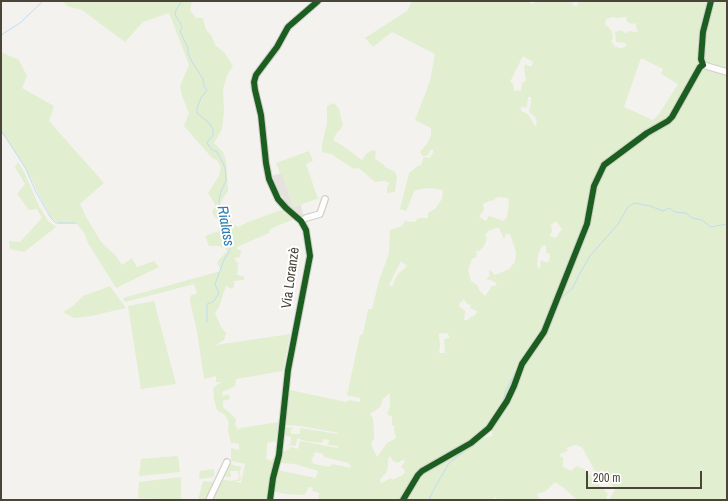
<!DOCTYPE html>
<html>
<head>
<meta charset="utf-8">
<style>
	body { margin:0 }
	#map { position:relative; width:728px; height:501px; overflow:hidden; background:#f4f2ee; font-family:"Archivo Narrow",sans-serif }
	canvas { display:block }
	.frame { position:absolute; inset:0; border:2px solid #4b4439; pointer-events:none }
	.scale { position:absolute; left:586px; top:471px; width:116px; height:18px; box-sizing:border-box; border:2px solid #4b4439; border-top:0; padding-left:5px; font-size:12px; line-height:14px; white-space:nowrap; color:#4b4439; -webkit-text-stroke:3px #fff; paint-order:stroke }
</style>
</head>
<body>
<div id="map">
<canvas width="728" height="501"></canvas>
<div class="frame"></div>
<div class="scale">200 m</div>
</div>
<script>
const c = document.querySelector('canvas').getContext('2d');
c.lineJoin = 'round';
function fillPath(path, color) {
  c.fillStyle = color;
  c.fill(path, 'evenodd');
}
function shape(rows) {
  const path = new Path2D();
  for (const r of rows) {
    path.moveTo(r[0], r[1]);
    for (let i = 2; i < r.length; i += 2) path.lineTo(r[i], r[i + 1]);
  }
  return path;
}
function strokePath(path, color, width, dash) {
  c.strokeStyle = color;
  c.lineWidth = width;
  c.lineCap = dash ? 'butt' : 'round';
  c.setLineDash(dash || []);
  c.stroke(path);
}
function drawText(font, color, halo, rows, align = 'center') {
  c.font = font + ' "Archivo Narrow",sans-serif';
  c.lineWidth = 4;
  c.setLineDash([]);
  c.textBaseline = 'middle';
  c.strokeStyle = halo;
  c.fillStyle = color;
  for (const [text, x, y, turn = 0] of rows) {
    c.save();
    c.translate(x, y);
    c.rotate((+turn || 0) * Math.PI / 180);
    c.textAlign = isNaN(turn) ? turn : align;
    if (halo) c.strokeText(text, 0, 0);
    c.fillText(text, 0, 0);
    c.restore();
  }
}
fillPath(shape([
	[63,1,192,1,190,10,196,18,203,18,206,30,211,35,216,46,224,52,233,66,227,76,223,89,224,111,222,129,214,143,223,152,226,161,227,173,228,191,218,206,226,214,232,223,238,227,248,222,281,210,294,219,270,229,269,233,237,247,237,249,241,251,240,257,234,258,238,264,237,275,244,276,244,280,234,281,234,287,232,289,226,286,219,307,215,313,221,327,226,333,224,340,216,345,290,334,283,371,236,379,235,386,222,392,223,396,229,394,230,399,223,401,223,407,236,419,235,424,238,430,240,428,279,422,276,441,267,443,267,451,266,459,272,461,273,458,276,458,268,500,211,500,220,479,231,481,239,479,238,471,230,471,231,477,225,477,230,464,241,467,239,476,241,477,240,481,234,481,241,483,245,464,231,461,231,448,239,450,239,444,231,443,228,430,229,423,225,415,217,410,214,399,213,388,221,382,216,382,216,376,204,379,197,331,190,301,191,295,197,294,194,284,125,302,123,298,221,271,217,262,227,251,225,248,219,246,209,246,205,236,219,231,218,220,214,216,212,211,216,206,208,193,219,176,221,167,217,160,212,158,184,126,189,113,182,96,180,86,189,65,169,13,143,22,125,42,82,10,67,6],
	[412,1,530,1,530,3,533,4,537,1,573,1,574,3,571,2,574,6,577,6,579,1,708,1,698,49,698,64,667,119,652,126,601,164,591,186,582,229,555,294,551,313,507,398,483,431,468,442,428,463,415,476,401,500,318,500,319,493,312,491,313,488,308,487,307,491,304,495,285,494,272,491,277,470,316,478,318,471,295,464,281,463,282,452,288,450,291,447,298,449,300,441,338,448,338,446,328,445,329,440,323,439,322,443,305,441,297,438,296,446,288,445,291,443,291,437,284,435,285,427,295,428,291,429,291,434,300,434,300,428,338,434,339,433,301,426,285,425,290,390,346,402,349,400,360,402,360,398,347,395,360,335,363,334,368,309,372,309,379,281,389,253,390,230,402,226,405,221,415,222,418,218,428,218,428,213,435,209,442,199,443,190,428,188,416,190,414,192,406,211,400,209,409,173,418,166,421,165,424,157,429,158,433,153,433,150,430,150,429,154,426,156,423,156,420,152,428,142,431,135,431,128,415,120,430,81,435,54,392,32,373,47,365,38,407,11],
	[613,17,616,18,626,17,627,22,632,24,636,23,636,27,638,32,628,31,626,34,621,30,615,32,616,42,626,43,626,46,622,48,615,47,611,41,613,38,612,31,605,24,606,19],
	[523,56,531,61,533,61,532,66,528,66,526,64,524,67,526,81,522,83,521,91,518,90,514,91,513,83,510,82],
	[641,58,663,69,661,74,678,84,659,114,653,120,624,107],
	[528,97,531,97,531,103,529,112,535,117,537,123,535,126,528,114,521,111,521,107,522,106,525,108,527,106],
	[498,197,508,198,509,202,507,217,504,221,489,216,486,221,479,217,484,210,483,204,489,201,492,201],
	[556,221,562,229,556,238,550,236,552,231,551,225],
	[496,228,499,228,504,239,506,234,510,234,516,252,515,262,509,269,495,275,490,270,489,273,490,276,486,279,493,281,497,284,495,286,492,286,485,296,479,290,478,286,471,281,468,270,472,259,476,257,477,254,476,250,479,251,484,246,487,238,485,235,488,231],
	[546,245,546,253,549,253,550,257,548,263,541,260,540,269,537,266,538,255,542,246],
	[401,261,407,266,397,275,392,287,389,285],
	[464,299,467,304,471,305,470,308,477,311,476,314,467,320,464,320,465,311,459,306,460,303],
	[447,333,450,338,444,339,445,353,439,353,440,346,439,334],
	[390,393,390,406,387,414,392,417,392,425,395,427,394,430,396,438,387,443,377,457,371,444,374,439,374,433,373,419,370,414,380,407,383,399],
	[315,452,323,454,324,457,349,463,351,468,332,464,330,467,314,464,311,462],
	[390,456,393,461,398,463,402,460,405,461,401,468,404,469,405,472,403,475,392,480,391,478,381,483,380,479,386,473,388,467,388,459],
	[716,1,727,1,727,500,577,500,564,488,555,482,546,491,537,494,540,500,499,500,495,497,492,500,406,500,417,479,426,471,479,439,492,436,492,429,496,421,525,364,546,333,559,304,582,242,590,227,594,197,602,176,607,167,655,131,668,125,674,119,702,69,705,31],
	[576,445,582,447,596,473,603,470,615,490,609,500,606,498,608,494,584,469,577,466,571,471,563,467,563,457,561,458,560,454,568,451,566,448],
	[1,52,19,60,27,76,22,88,54,106,49,121,104,183,80,204,85,215,101,242,116,256,122,265,132,258,137,267,154,261,159,267,116,288,88,243,85,234,77,224,59,224,51,217,38,193,32,180,20,159,1,132],
	[334,103,339,109,343,126,336,134,333,140,343,146,362,160,367,153,373,150,376,152,375,159,383,164,385,167,395,172,397,176,395,192,387,193,387,188,389,183,385,181,375,182,359,168,354,169,331,154,322,152,322,144,327,123,327,106],
	[309,151,313,161,306,164,318,199,320,198,293,207,282,173,280,173,276,163],
	[18,162,25,174,39,206,48,221,56,227,24,252,10,249,9,241,20,242,42,218,37,209,29,210,17,194,25,184,15,167],
	[110,286,126,308,91,316,74,318,63,312,73,306,83,296],
	[154,301,176,384,141,389,128,306],
	[178,456,180,472,139,476,141,459],
	[214,469,214,477,199,479,200,471],
	[181,477,181,500,138,498,139,482],
	[203,481,214,482,205,500,198,500]
]), '#e1eecf');
fillPath(shape([
	[282,173,293,207,302,204,301,207,304,217,302,218,287,204,277,189,272,176]
]), '#e6e3df');
strokePath(shape([
	[181,24,175,15,176,10,182,1],
	[181,25,182,28,180,31,188,48,188,53,192,62,203,79,204,86,207,90,201,98,197,108,197,113,209,123,213,129,213,135,208,141,207,143,211,149,217,152,225,167,226,181,221,191,219,200,220,218,224,230,230,237,230,250,224,260,215,284,219,293,213,302,207,304,207,322],
	[1,35,20,23,43,1],
	[1,130,26,169,36,192,51,218,56,223,76,223],
	[561,298,572,289,580,273,590,256,618,224,628,207,634,203,650,206,663,211,669,208,675,212,686,213,692,218,702,220,711,227,727,224],
	[552,305,553,300],
	[537,337,543,326],
	[503,401,506,390,517,369],
	[429,500,434,489,449,463,473,445]
]), '#c0ddf1', 1);
const minor = shape([
	[703,65,701,59,703,32,711,1],
	[703,65,727,72],
	[301,221,306,218,320,214,325,199],
	[209,500,227,462],
	[270,500,273,478,279,455,288,370,310,256,306,230,301,221,286,208,278,199,269,179,266,163,261,115,255,90,254,82,256,75,277,47,288,27,318,1],
	[403,500,418,475,422,471,471,443,489,428,507,401,514,386,522,364,544,332,587,224,594,186,604,165,647,133,668,121,672,117,700,67,703,65]
]);
strokePath(minor, '#d2d0cb', 8);
strokePath(minor, '#fdfdfc', 5.5);
strokePath(shape([
	[703,65,701,59,703,32,711,1],
	[270,500,273,478,279,455,288,370,310,256,306,230,301,221,286,208,278,199,269,179,266,163,261,115,255,90,254,82,256,75,277,47,288,27,318,1],
	[403,500,418,475,422,471,471,443,489,428,507,401,514,386,522,364,544,332,587,224,594,186,604,165,647,133,668,121,672,117,700,67,703,65]
]), '#1b5e20', 6);
drawText('14px', '#4b4439', '#fff', [
	["Via Loranzè",291,278,-82]
]);
drawText('italic 15px', '#2e7ab2', '#fff', [
	["Rialass",225,226,80]
]);
</script>
</body>
</html>
